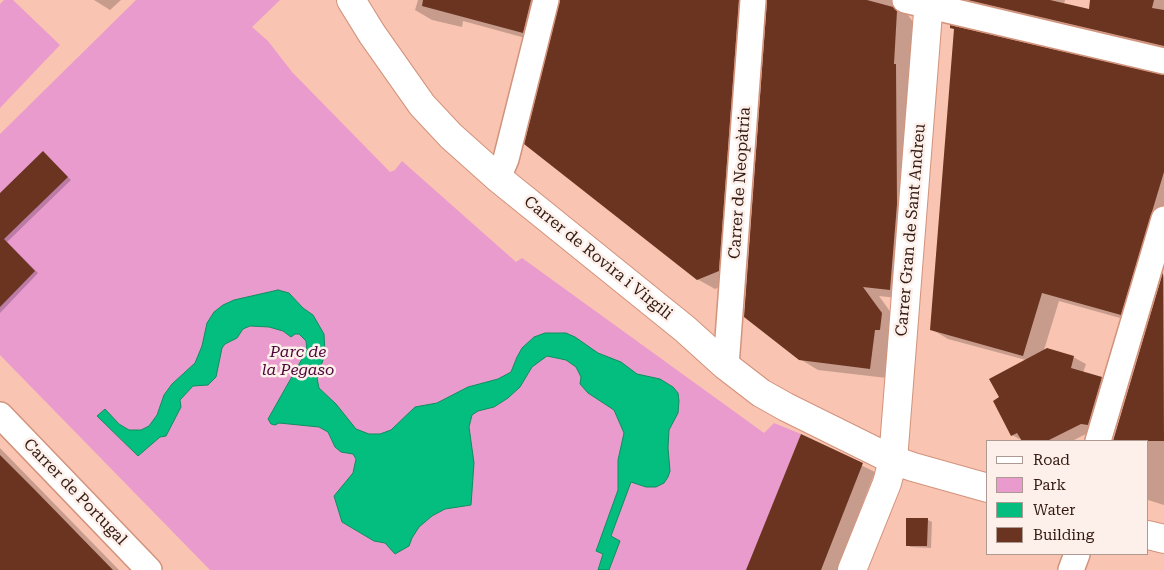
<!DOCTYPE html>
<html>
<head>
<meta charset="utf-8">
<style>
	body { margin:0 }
	#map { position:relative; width:1164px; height:570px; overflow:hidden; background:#f9c4b1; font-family:"Roboto Serif",serif }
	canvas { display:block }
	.legend { position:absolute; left:986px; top:440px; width:162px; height:115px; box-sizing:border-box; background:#fdefea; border:1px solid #ac9a93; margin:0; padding:6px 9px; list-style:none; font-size:15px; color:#321a11 }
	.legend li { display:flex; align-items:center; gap:10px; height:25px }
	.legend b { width:25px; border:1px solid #ac9a93 }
</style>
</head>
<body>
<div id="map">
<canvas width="1164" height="570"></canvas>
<ul class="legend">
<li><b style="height:6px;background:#fff"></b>Road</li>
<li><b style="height:14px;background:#e99bce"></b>Park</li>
<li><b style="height:14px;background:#03be7f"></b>Water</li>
<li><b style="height:14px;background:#6b3420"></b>Building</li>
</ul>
</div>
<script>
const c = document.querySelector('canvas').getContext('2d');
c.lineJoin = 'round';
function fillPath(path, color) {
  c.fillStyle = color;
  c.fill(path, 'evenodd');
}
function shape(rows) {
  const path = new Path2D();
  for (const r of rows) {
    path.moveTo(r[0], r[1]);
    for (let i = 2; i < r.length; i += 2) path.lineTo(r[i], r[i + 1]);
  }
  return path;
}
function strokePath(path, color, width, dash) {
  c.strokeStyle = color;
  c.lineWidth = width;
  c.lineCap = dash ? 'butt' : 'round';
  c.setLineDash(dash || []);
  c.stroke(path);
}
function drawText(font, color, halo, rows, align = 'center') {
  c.font = font + ' "Roboto Serif",serif';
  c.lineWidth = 5;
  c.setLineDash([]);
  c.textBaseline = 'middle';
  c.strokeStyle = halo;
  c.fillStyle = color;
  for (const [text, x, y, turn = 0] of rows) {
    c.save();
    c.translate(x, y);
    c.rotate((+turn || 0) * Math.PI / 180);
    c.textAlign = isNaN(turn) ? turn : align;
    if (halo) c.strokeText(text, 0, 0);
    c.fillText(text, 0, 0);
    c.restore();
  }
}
fillPath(shape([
	[4,0,13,0,60,45,0,108,0,4],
	[136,0,280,0,252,27,268,41,292,72,390,172,395,170,402,161,516,262,522,258,764,433,774,423,801,434,747,570,210,570,0,355,0,134]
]), '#e99bce');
const water = shape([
	[278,290,289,293,303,308,313,315,324,334,325,354,317,378,319,388,336,404,356,429,369,434,380,434,391,430,415,407,437,403,468,387,498,379,511,372,517,357,522,348,534,337,545,333,566,333,575,337,598,353,621,362,637,374,660,379,673,387,678,393,679,401,678,413,669,430,668,448,670,471,668,477,664,483,656,487,646,487,631,482,611,536,620,541,609,570,598,570,603,554,596,551,618,490,618,460,624,433,614,410,588,393,580,384,581,377,576,367,566,360,547,356,532,367,520,387,508,398,494,407,478,411,472,415,469,427,474,463,471,505,445,509,432,516,419,527,412,538,409,546,395,554,385,543,374,541,342,522,334,496,353,473,356,459,353,454,341,452,335,447,328,432,319,427,279,423,275,425,271,424,268,419,307,350,306,341,299,334,295,334,291,337,283,331,269,327,250,326,243,329,237,338,225,344,222,348,216,377,208,385,193,386,180,400,181,407,166,436,160,437,138,456,97,416,105,409,119,424,129,430,141,430,149,426,157,415,164,395,172,384,195,363,202,346,207,323,214,312,223,305,234,300,278,290]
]);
fillPath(water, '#03be7f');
strokePath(water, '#118d5e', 1);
fillPath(shape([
	[94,0,121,0,110,10],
	[418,0,552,0,540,42,463,21,462,27,432,20,415,10],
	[561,0,760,0,735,281,715,289,697,279],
	[768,0,912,0,908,7,908,15,913,22,910,74,907,299,879,296,899,324,887,378,818,370,800,359],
	[960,0,1065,0,1064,4,1090,11,1092,0,1164,0,1164,51,968,5],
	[1164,76,1164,236,1138,323,1059,301,1044,350,1073,357,1086,364,1083,373,1101,379,1114,386,1094,430,1072,441,1023,441,1012,435,1001,397,1026,360,948,339,931,329],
	[43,153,71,180,7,242,38,273,0,313,0,195],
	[1164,274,1164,505,1148,500,1148,441,1114,441],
	[802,436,875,472,837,570,748,570],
	[0,448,119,570,0,570],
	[928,520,932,522,931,548,911,547,907,545]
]), '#0003');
fillPath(shape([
	[423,0,531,0,523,33,422,6],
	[560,0,739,0,719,271,697,280,524,144],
	[767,0,867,0,893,7,897,11,894,64,896,64,897,204,890,290,863,287,882,313,880,330,875,330,870,369,799,360,744,317],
	[968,0,1050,0,1089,9,1090,0,1154,0,1152,8,1164,10,1164,46],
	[950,25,1164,75,1164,172,1121,315,1042,293,1023,356,930,330,954,29,950,28],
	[43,151,68,177,4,239,35,271,0,307,0,193],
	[1163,272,1164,441,1113,441],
	[1047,348,1074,356,1071,368,1102,377,1088,425,1081,424,1047,441,1022,441,1017,433,1011,436,993,401,999,397,989,379],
	[801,434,863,463,821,570,746,570],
	[0,455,35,490,113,570,0,570],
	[906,518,928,518,927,546,906,546]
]), '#6b3420');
const minor = shape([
	[905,0,1164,61],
	[498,178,506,159,546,0],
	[726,366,753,0],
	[0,415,149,570],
	[1098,441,1164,219],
	[1071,570,1077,554]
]);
const tertiary = shape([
	[852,570,887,483,893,460,929,0]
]);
const secondary = shape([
	[351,0,372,34,422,105,451,136,498,178,685,329,726,366,761,393,786,407,893,460,913,467,988,488],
	[1148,535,1164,539]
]);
strokePath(minor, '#d2937c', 28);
strokePath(tertiary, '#d2937c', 30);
strokePath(secondary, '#d2937c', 30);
strokePath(minor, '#fff', 25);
strokePath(tertiary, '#fff', 28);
strokePath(secondary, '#fff', 28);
drawText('16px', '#321a11', '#fdefea', [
	["Carrer de Neopàtria",740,183,-86],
	["Carrer Gran de Sant Andreu",911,230,-85],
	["Carrer de Rovira i Virgili",598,258,39],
	["Carrer de Portugal",75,492,46]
]);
drawText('italic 16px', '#4c083b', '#fdefea', [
	["Parc de",298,352],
	["la Pegaso",298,370]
]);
</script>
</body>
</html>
